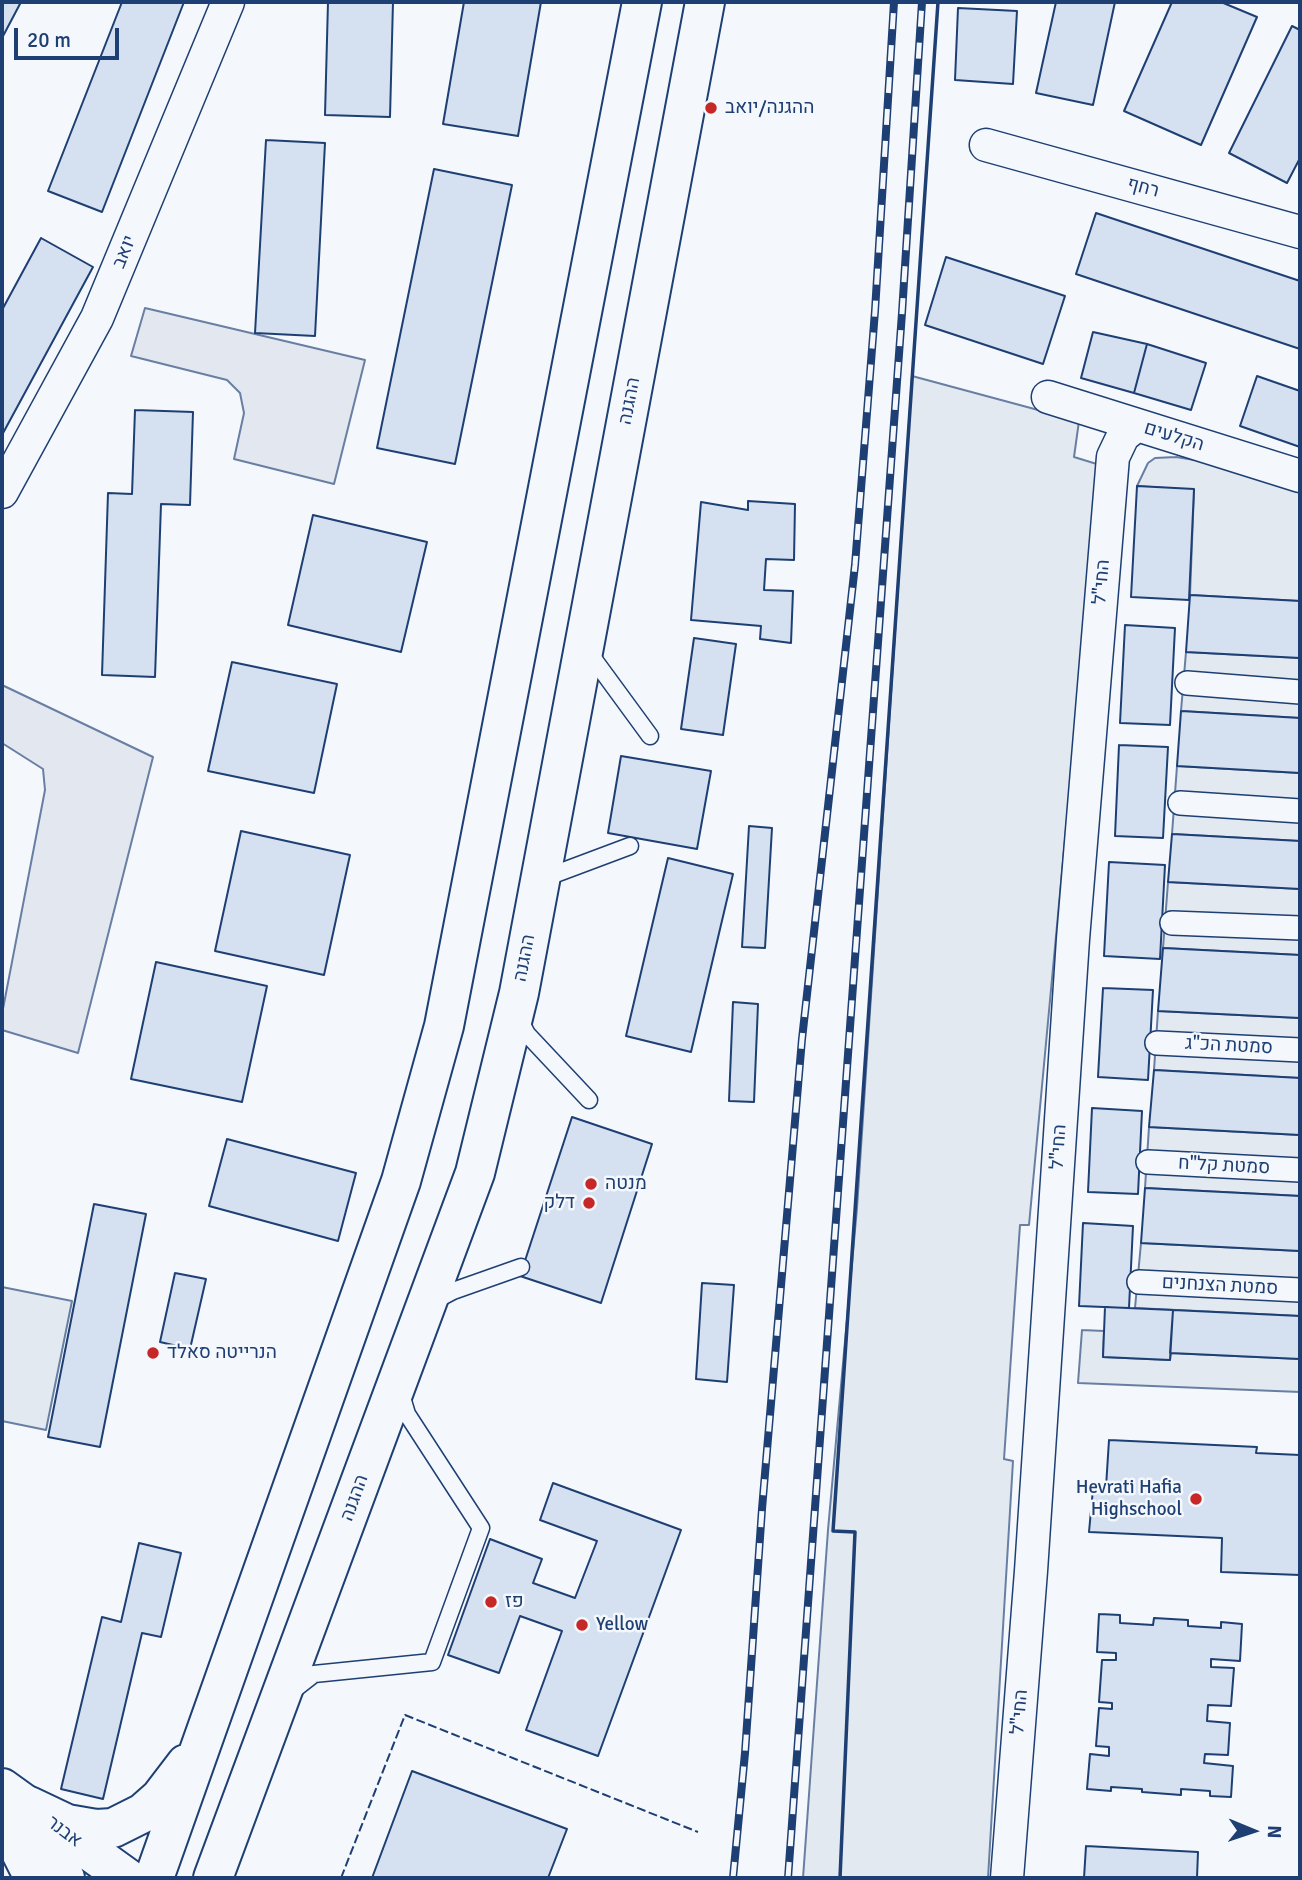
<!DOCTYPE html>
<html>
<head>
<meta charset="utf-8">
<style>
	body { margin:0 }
	#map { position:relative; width:1302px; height:1880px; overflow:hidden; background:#f4f7fb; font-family:Signika,sans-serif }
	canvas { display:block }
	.frame { position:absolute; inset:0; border:4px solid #1d3f73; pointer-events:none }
	.north { position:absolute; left:1218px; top:1796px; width:70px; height:70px; -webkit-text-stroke:5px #f4f7fb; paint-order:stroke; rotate:92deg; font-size:19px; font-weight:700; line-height:28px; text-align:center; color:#1d3f73 }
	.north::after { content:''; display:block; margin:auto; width:24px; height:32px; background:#1d3f73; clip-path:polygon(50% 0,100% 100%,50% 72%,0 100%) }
	.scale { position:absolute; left:14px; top:28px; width:105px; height:32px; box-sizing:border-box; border:4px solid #1d3f73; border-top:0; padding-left:9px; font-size:21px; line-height:24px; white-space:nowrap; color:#1d3f73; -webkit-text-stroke:5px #f4f7fb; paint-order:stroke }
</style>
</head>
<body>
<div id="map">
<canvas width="1302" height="1880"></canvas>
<div class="frame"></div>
<div class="north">N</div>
<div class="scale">20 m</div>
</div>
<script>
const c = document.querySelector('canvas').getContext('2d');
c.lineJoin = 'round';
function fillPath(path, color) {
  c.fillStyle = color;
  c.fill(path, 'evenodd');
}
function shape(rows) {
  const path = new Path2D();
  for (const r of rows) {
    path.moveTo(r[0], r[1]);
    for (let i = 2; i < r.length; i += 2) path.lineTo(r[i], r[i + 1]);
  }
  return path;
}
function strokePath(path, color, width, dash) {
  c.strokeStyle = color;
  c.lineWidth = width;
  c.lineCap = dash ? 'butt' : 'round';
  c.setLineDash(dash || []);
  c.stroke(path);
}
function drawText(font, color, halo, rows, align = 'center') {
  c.font = font + ' Signika,Heebo,sans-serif';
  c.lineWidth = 5;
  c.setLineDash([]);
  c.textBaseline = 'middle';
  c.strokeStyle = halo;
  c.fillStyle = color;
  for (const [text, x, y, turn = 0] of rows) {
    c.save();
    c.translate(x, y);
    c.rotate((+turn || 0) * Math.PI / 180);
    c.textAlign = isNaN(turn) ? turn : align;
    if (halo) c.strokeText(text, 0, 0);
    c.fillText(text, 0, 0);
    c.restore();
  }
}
const green = shape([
	[912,376,1079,421,1074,457,1100,465,1029,1225,1020,1225,1004,1459,1013,1461,988,1878,803,1878,828,1530,857,1208,912,376],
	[1176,457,1226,465,1300,489,1300,601,1190,595,1194,490,1137,486,1148,463,1155,458,1176,457],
	[1186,652,1300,658,1300,718,1181,711,1186,652],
	[1177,766,1300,773,1300,841,1172,834,1177,766],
	[1168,882,1300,889,1300,955,1163,948,1168,882],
	[1158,1011,1300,1018,1300,1078,1154,1070,1158,1011],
	[1149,1127,1300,1135,1300,1196,1145,1188,1149,1127],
	[1141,1243,1300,1251,1300,1316,1135,1308,1141,1243],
	[2,1287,72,1301,46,1430,2,1421,2,1287],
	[1082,1330,1104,1331,1103,1357,1170,1360,1171,1353,1300,1359,1300,1392,1078,1383,1082,1330]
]);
fillPath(green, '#e3e9f0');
strokePath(green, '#687fa3', 2);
const parking = shape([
	[145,308,365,360,334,484,234,459,244,413,240,393,227,380,131,356,145,308],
	[2,685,153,757,78,1053,2,1030,2,1014,45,790,43,769,2,743,2,685]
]);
fillPath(parking, '#e3e8f0');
strokePath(parking, '#687fa3', 2);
const building = shape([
	[2,2,21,2,2,38,2,2],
	[122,2,184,2,102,212,48,191,122,2],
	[328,2,393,2,390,117,325,115,328,2],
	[464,2,541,2,518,136,443,124,464,2],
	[1056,2,1115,2,1093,105,1036,93,1056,2],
	[1172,2,1221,2,1257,17,1201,145,1124,111,1172,2],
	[958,8,1017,11,1013,84,955,80,958,8],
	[1292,26,1300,30,1300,158,1287,183,1229,153,1292,26],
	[266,140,325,143,315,336,255,333,266,140],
	[434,169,512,185,455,464,377,448,434,169],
	[1096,213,1300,281,1300,349,1076,274,1096,213],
	[41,238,93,267,2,435,2,310,41,238],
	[946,257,1065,296,1043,364,925,325,946,257],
	[1093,332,1147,344,1134,393,1081,378,1093,332],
	[1147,344,1206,363,1191,410,1134,393,1147,344],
	[1257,376,1300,391,1300,447,1240,426,1257,376],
	[135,410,193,412,190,505,161,504,155,677,102,675,108,493,132,494,135,410],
	[1137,486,1194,489,1189,600,1131,597,1137,486],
	[748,501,795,504,794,560,766,559,764,590,793,591,791,643,760,639,761,626,691,620,701,502,748,510,748,501],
	[313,515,427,542,401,652,288,625,313,515],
	[1190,595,1300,601,1300,658,1186,652,1190,595],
	[1125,625,1175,628,1170,725,1120,723,1125,625],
	[694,638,736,644,723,735,681,729,694,638],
	[232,662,337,684,314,793,208,771,232,662],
	[1181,711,1300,718,1300,773,1177,766,1181,711],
	[1119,745,1168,747,1163,838,1115,836,1119,745],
	[621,756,711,771,697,849,608,833,621,756],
	[749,826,772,828,765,948,742,947,749,826],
	[241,831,350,855,324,975,215,951,241,831],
	[1172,834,1300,841,1300,889,1168,882,1172,834],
	[668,858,733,874,691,1052,626,1036,668,858],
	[1109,862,1165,865,1160,959,1104,956,1109,862],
	[1163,948,1300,955,1300,1018,1158,1011,1163,948],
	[156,962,267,986,242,1102,131,1079,156,962],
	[1103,988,1153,990,1148,1080,1098,1077,1103,988],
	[733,1002,758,1004,754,1102,729,1101,733,1002],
	[1154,1070,1300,1078,1300,1135,1149,1127,1154,1070],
	[1092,1108,1142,1111,1138,1194,1088,1192,1092,1108],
	[572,1117,652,1144,601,1303,520,1276,572,1117],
	[227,1139,356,1173,338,1241,209,1206,227,1139],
	[1145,1188,1300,1196,1300,1251,1141,1243,1145,1188],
	[94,1204,146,1214,100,1447,48,1437,94,1204],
	[1083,1223,1133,1226,1129,1308,1079,1306,1083,1223],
	[175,1273,206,1279,190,1349,160,1342,175,1273],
	[702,1283,734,1285,727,1382,696,1379,702,1283],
	[1105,1307,1173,1310,1170,1360,1103,1357,1105,1307],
	[1173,1310,1300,1316,1300,1359,1170,1353,1173,1310],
	[1109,1440,1257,1447,1256,1453,1300,1455,1300,1575,1221,1572,1222,1538,1089,1532,1093,1489,1106,1487,1109,1440],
	[553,1483,681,1530,598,1756,526,1730,562,1631,520,1616,499,1673,448,1655,490,1539,542,1559,533,1583,575,1598,597,1541,540,1520,553,1483],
	[139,1543,181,1553,161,1637,142,1633,103,1799,61,1789,102,1617,121,1622,139,1543],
	[1099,1614,1120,1615,1120,1623,1153,1625,1154,1618,1188,1620,1188,1626,1221,1628,1221,1622,1242,1624,1240,1661,1211,1659,1211,1667,1234,1668,1231,1706,1208,1705,1207,1721,1230,1723,1228,1755,1205,1754,1204,1763,1233,1766,1231,1797,1210,1796,1210,1791,1181,1789,1181,1795,1142,1792,1142,1789,1111,1787,1111,1791,1087,1789,1090,1754,1109,1756,1109,1747,1096,1746,1099,1708,1112,1709,1112,1703,1099,1702,1102,1660,1116,1660,1116,1653,1097,1652,1099,1614],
	[412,1771,567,1829,548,1878,372,1878,412,1771],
	[1086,1846,1198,1852,1197,1878,1084,1878,1086,1846]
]);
fillPath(building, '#d5e0f0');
strokePath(building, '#1d3f73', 2);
const service = shape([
	[587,650,650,736],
	[542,879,630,846],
	[518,1017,527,1034,589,1100],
	[434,1301,453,1291,521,1267],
	[291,1692,314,1674,432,1662,481,1528,407,1414,401,1394]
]);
const pedestrian = shape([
	[1187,683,1300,692],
	[1180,803,1300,811],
	[1172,923,1300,928],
	[1157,1043,1300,1050],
	[1148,1162,1300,1170],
	[1139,1282,1300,1290]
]);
const minor = shape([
	[986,145,1300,232],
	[1048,397,1300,476],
	[2,492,97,318,228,2],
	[1007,1878,1031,1571,1073,939,1113,457,1123,436,1137,425]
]);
const tertiary = shape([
	[2,1788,127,1878],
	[8,1816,65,1878]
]);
const trunk = shape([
	[29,1806,67,1824,96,1829,113,1828,143,1813,160,1798,186,1764],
	[2,1815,34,1878],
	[154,1878,401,1181,444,1026,642,2],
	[213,1878,475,1173,519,993,705,2]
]);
strokePath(service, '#1d3f73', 19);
strokePath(pedestrian, '#1d3f73', 26);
strokePath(minor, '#1d3f73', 35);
strokePath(tertiary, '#1d3f73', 42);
strokePath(trunk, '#1d3f73', 42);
strokePath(service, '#f4f7fb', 16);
strokePath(pedestrian, '#f4f7fb', 23);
strokePath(minor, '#f4f7fb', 32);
strokePath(tertiary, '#f4f7fb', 38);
strokePath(trunk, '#f4f7fb', 38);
const rail = shape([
	[733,1878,745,1753,762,1509,802,1039,855,565,875,311,894,2],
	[788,1878,902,313,922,2]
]);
strokePath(rail, '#1d3f73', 8);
strokePath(rail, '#f4f7fb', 5, [16]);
strokePath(shape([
	[341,1878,405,1715,698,1832]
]), '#1d3f73', 2, [9, 3.5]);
strokePath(shape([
	[840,1878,855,1532,833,1531,938,2]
]), '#1d3f73', 3.5);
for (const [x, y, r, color] of [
	[711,108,7,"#c62828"],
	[591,1184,7,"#c62828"],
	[589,1203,7,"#c62828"],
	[153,1353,7,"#c62828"],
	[1196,1499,7,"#c62828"],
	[491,1602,7,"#c62828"],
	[582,1625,7,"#c62828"]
]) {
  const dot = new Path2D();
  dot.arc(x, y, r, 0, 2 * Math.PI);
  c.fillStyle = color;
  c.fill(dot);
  strokePath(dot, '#f4f7fb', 2.5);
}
drawText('19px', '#1d3f73', '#f4f7fb', [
	["ההגנה/יואב",725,108],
	["מנטה",605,1184],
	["דלק",575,1203,"right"],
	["הנרייטה סאלד",167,1353],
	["Hevrati Hafia",1182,1488,"right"],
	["Highschool",1182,1510,"right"],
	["פז",505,1602],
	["Yellow",596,1625]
], 'left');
drawText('19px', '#1d3f73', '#f4f7fb', [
	["רחף",1143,188,15],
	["יואב",125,252,-68],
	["ההגנה",630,401,-79],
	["הקלעים",1174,437,17],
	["החי\"ל",1102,582,-85],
	["ההגנה",525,958,-79],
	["סמטת הכ\"ג",1229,1046,3],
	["החי\"ל",1059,1147,-86],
	["סמטת קל\"ח",1224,1166,3],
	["סמטת הצנחנים",1220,1286,3],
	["ההגנה",355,1498,-70],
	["החי\"ל",1020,1712,-85],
	["אבנר",64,1832,37]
]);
</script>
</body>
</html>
